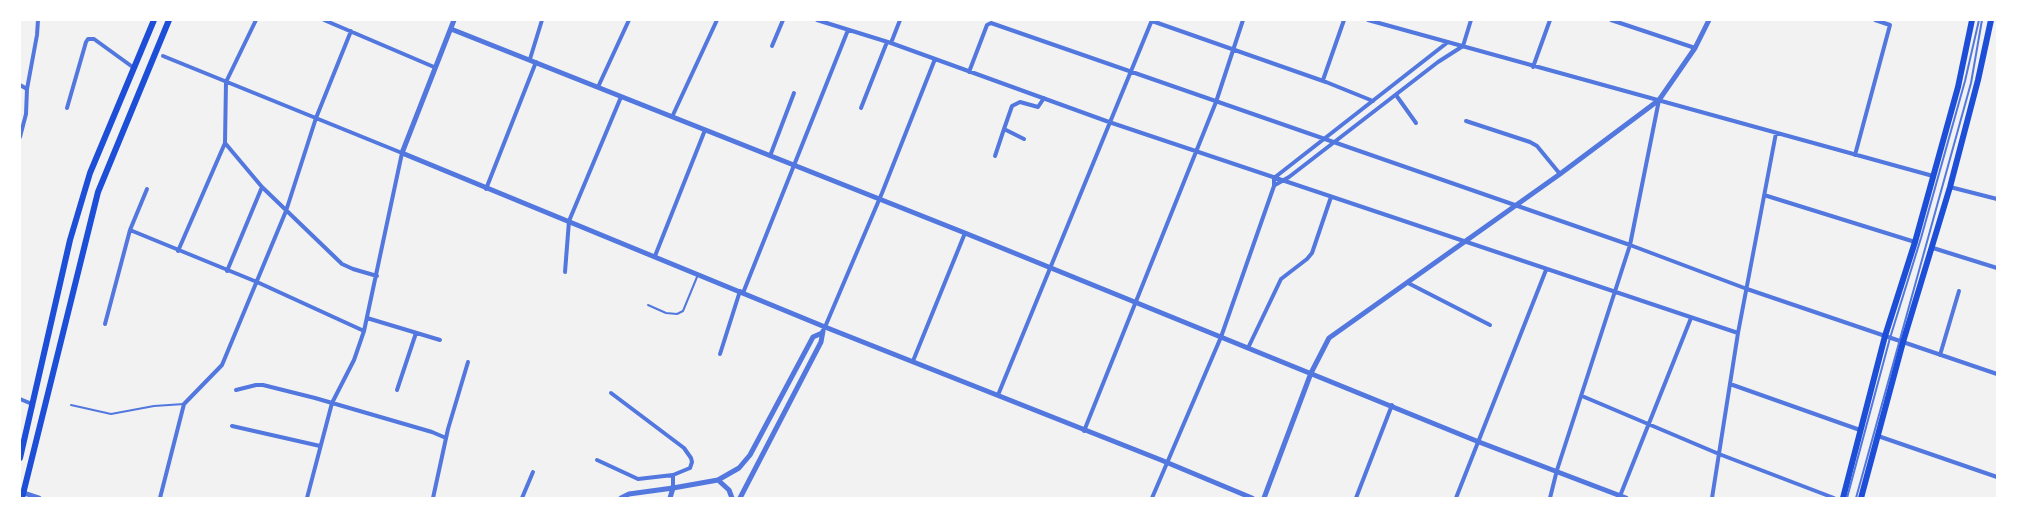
<!DOCTYPE html>
<html>
<head>
<meta charset="utf-8">
<style>
	body { margin:0 }
	#map { position:relative; width:2017px; height:518px; overflow:hidden; background:#f2f2f2; font-family:"Noto Sans",sans-serif }
	canvas { display:block }
	.frame { position:absolute; inset:0; border:21px solid #fff; pointer-events:none }
</style>
</head>
<body>
<div id="map">
<canvas width="2017" height="518"></canvas>
<div class="frame"></div>
</div>
<script>
const c = document.querySelector('canvas').getContext('2d');
c.lineJoin = 'round';
function shape(rows) {
  const path = new Path2D();
  for (const r of rows) {
    path.moveTo(r[0], r[1]);
    for (let i = 2; i < r.length; i += 2) path.lineTo(r[i], r[i + 1]);
  }
  return path;
}
function strokePath(path, color, width, dash) {
  c.strokeStyle = color;
  c.lineWidth = width;
  c.lineCap = dash ? 'butt' : 'round';
  c.setLineDash(dash || []);
  c.stroke(path);
}
strokePath(shape([
	[648,305,666,313,677,314,683,311,697,277],
	[71,405,111,414,154,406,184,404],
	[1847,498,1890,338,1921,238,1965,81,1979,20],
	[1856,498,1971,83,1982,20]
]), '#5277de', 2);
strokePath(shape([
	[324,20,434,67],
	[817,20,891,43,1109,122,1738,333],
	[1368,20,1933,176],
	[1611,20,1695,48],
	[1152,21,1326,82,1373,101],
	[891,43,900,20],
	[772,46,783,20],
	[163,56,402,153,364,331,354,360,332,403,307,498],
	[530,59,542,20],
	[1533,67,1550,20],
	[969,72,987,25,991,23,1630,245,1747,289,1997,374],
	[1323,80,1344,20],
	[20,85,27,89],
	[598,87,629,20],
	[1396,95,1416,123],
	[67,108,86,42,88,39,94,39,134,68],
	[861,108,887,42],
	[672,117,717,20],
	[1466,121,1530,142,1537,146,1560,174],
	[20,137,26,114,27,89,37,35,38,20],
	[1024,139,1004,129,1012,106,1020,102,1038,107,1044,98],
	[225,143,262,187,342,264,353,269,377,276],
	[1855,155,1890,25,1875,20],
	[770,156,794,93],
	[995,156,1004,129],
	[1275,185,1289,177,1438,62,1463,46,1471,20],
	[1950,187,1997,199],
	[486,189,536,62],
	[1764,195,1915,242],
	[130,230,257,282,364,331],
	[1933,248,1997,268],
	[178,251,225,143,226,82,256,20],
	[655,256,705,130],
	[227,271,262,187],
	[565,272,569,221,621,97],
	[1408,283,1490,325],
	[743,293,848,30],
	[367,318,440,340],
	[105,324,130,230,147,189],
	[825,327,882,193,935,59],
	[1248,348,1281,279,1307,259,1312,253,1331,197],
	[720,354,740,291],
	[1940,355,1959,291],
	[913,361,965,233],
	[1730,384,1860,430],
	[236,390,256,385,263,385,315,398,432,432,446,438],
	[397,390,416,333],
	[998,395,1152,20],
	[1582,396,1719,454,1834,498],
	[20,399,32,404],
	[232,426,320,446],
	[1084,431,1216,102,1243,20],
	[1878,436,1997,477],
	[597,460,638,479,673,475,690,468,692,462,691,458,684,448,611,393],
	[673,475,673,488],
	[1620,496,1691,318],
	[160,498,184,404,222,365,286,211,316,118,351,31],
	[433,498,448,429,468,362],
	[522,498,533,472],
	[1152,498,1221,337,1274,186,1274,178,1448,42],
	[1356,498,1392,405],
	[1456,498,1546,270],
	[1550,498,1557,470,1630,245,1659,100],
	[1712,498,1738,333,1776,133]
]), '#5277de', 4);
strokePath(shape([
	[454,20,402,153,825,327,1161,460,1252,498],
	[451,29,965,233,1479,442,1626,498],
	[718,480,729,490,732,498],
	[24,493,39,498],
	[621,498,629,494,673,488,718,480,739,468,750,455,813,337,822,333],
	[670,498,673,488],
	[740,498,821,342,823,331],
	[1264,498,1311,373,1329,338,1560,174,1659,100,1695,48,1709,20]
]), '#5277de', 5);
strokePath(shape([
	[20,458,70,240,90,173,154,20],
	[22,498,98,192,169,20],
	[1843,498,1885,336,1915,242,1958,87,1972,20],
	[1861,498,1903,342,1950,187,1978,80,1991,20]
]), '#1d4ed8', 6);
</script>
</body>
</html>
